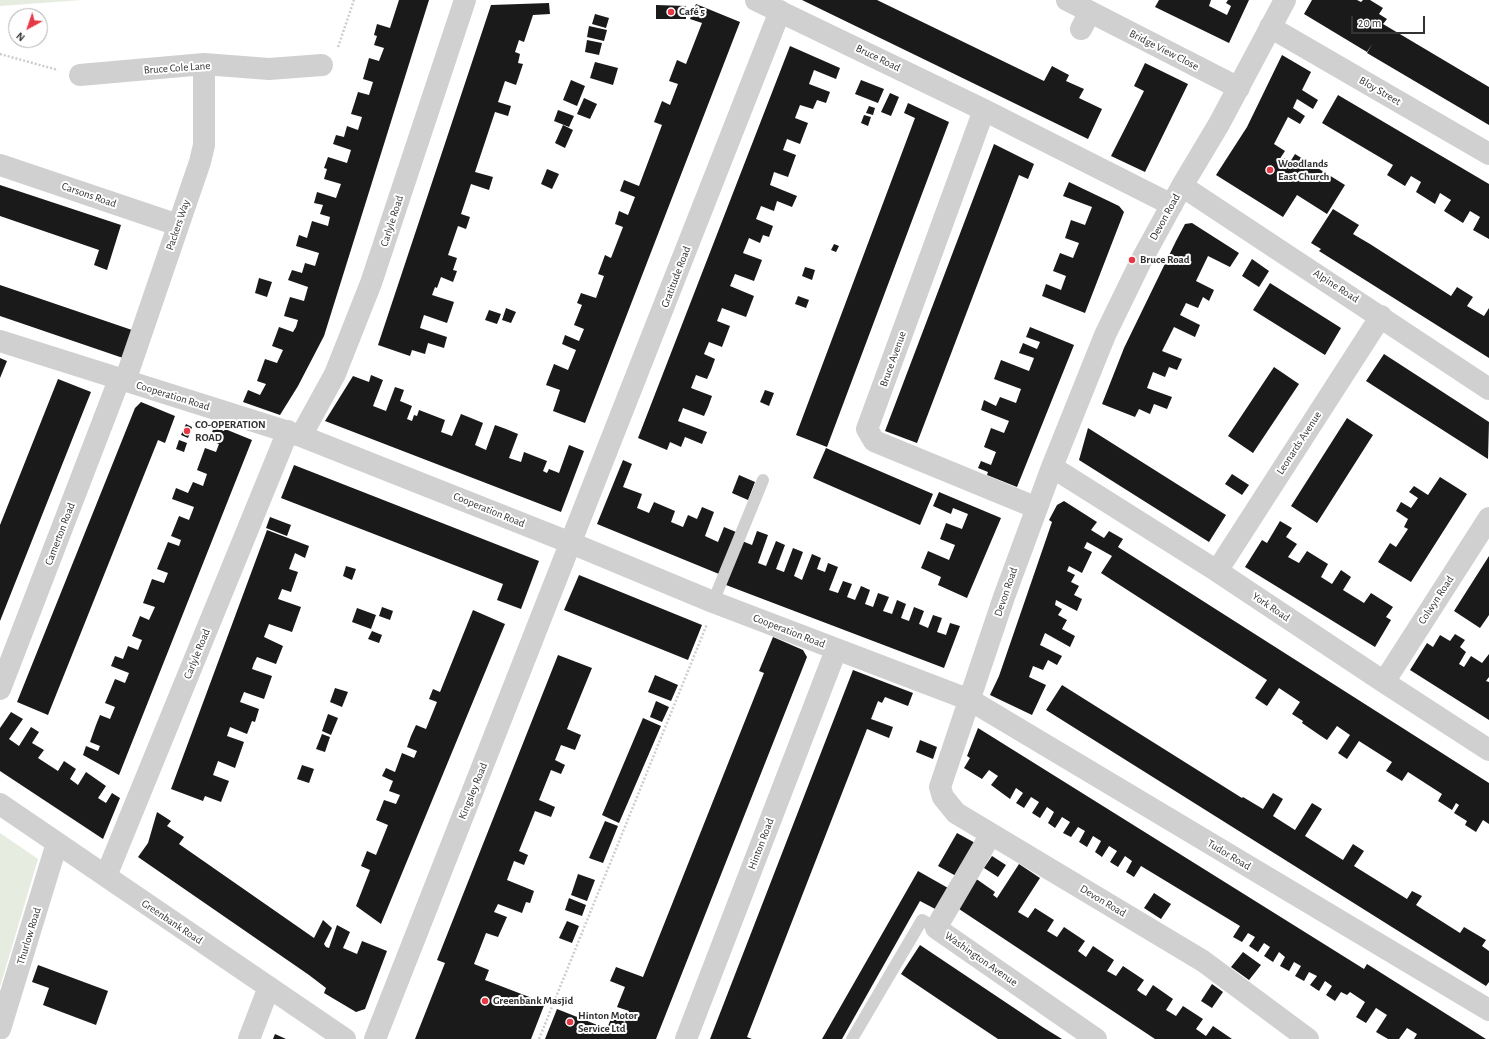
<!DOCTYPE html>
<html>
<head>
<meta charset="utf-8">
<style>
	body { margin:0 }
	#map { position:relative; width:1489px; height:1039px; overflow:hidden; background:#fff; font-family:"Alegreya Sans",sans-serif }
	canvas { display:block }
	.north { position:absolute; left:8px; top:8px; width:40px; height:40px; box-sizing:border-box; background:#fff; border:1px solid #adadad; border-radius:50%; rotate:220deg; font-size:11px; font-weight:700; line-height:16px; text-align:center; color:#333 }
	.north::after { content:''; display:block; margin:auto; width:14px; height:18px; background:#e63946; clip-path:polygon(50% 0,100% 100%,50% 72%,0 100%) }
	.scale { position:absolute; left:1351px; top:16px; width:74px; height:18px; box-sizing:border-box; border:2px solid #333; border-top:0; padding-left:5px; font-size:12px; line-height:14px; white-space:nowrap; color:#333; -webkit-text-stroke:3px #fff; paint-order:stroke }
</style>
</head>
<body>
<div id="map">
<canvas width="1489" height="1039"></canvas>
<div class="north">N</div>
<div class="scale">20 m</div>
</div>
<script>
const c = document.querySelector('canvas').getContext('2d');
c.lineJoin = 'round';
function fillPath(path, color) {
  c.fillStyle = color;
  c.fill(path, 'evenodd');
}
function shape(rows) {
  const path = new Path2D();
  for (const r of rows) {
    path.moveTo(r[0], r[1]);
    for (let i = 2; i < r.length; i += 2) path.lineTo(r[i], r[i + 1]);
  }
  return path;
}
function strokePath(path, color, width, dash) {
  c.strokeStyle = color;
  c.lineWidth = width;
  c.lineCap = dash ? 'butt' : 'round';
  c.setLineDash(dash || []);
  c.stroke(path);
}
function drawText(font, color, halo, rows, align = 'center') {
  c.font = font + ' "Alegreya Sans",sans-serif';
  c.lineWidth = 4;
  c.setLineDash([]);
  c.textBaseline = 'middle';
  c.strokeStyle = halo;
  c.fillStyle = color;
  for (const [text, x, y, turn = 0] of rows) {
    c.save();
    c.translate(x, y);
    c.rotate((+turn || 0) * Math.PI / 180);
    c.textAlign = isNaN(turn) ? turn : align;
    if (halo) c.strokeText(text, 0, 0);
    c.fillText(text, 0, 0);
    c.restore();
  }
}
fillPath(shape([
	[0,0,82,0,0,6],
	[0,833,38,859,0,987]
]), '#e6ecdf');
fillPath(shape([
	[399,0,429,0,324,336,298,386,280,415,243,402,248,390,260,395,266,384,257,381,265,359,277,363,283,350,272,346,279,327,293,332,296,327,298,320,284,316,287,306,290,297,304,301,308,287,288,280,292,270,302,273,305,263,315,266,319,253,296,246,299,235,307,238,312,221,328,226,330,217,320,214,323,205,314,203,317,192,336,198,341,184,324,179,327,169,324,168,328,157,347,163,351,150,333,144,336,135,344,137,347,126,358,130,362,117,351,114,358,92,369,95,373,82,363,79,369,58,379,61,384,48,374,45,377,36,374,35,377,24,390,28],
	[802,0,877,0,1044,81,1052,66,1069,75,1066,81,1084,89,1079,98,1102,109,1088,139],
	[1159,0,1211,0,1209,6,1227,15,1231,6,1226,3,1228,0,1249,0,1229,43,1155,7],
	[1312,0,1357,0,1361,2,1363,0,1370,0,1383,8,1379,14,1387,19,1383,24,1489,87,1489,125,1367,53,1372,44,1367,52,1304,14],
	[549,3,550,14,533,15,524,42,519,40,515,52,520,54,518,63,523,64,516,85,505,81,498,102,511,106,508,116,495,112,475,172,493,177,489,190,471,184,461,214,470,217,466,229,458,226,448,255,457,258,453,270,457,271,453,282,441,277,437,288,435,287,432,295,454,302,447,323,424,315,422,321,420,328,447,337,444,348,428,343,425,354,412,350,410,356,378,345,491,5],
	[696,4,740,22,585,423,553,411,560,390,546,385,554,364,568,370,576,350,562,344,565,335,579,341,584,329,574,325,582,305,577,303,581,293,596,298,604,276,598,274,605,255,611,258,623,227,615,224,619,211,628,215,635,197,620,191,624,180,639,186,662,125,654,122,662,101,670,105,678,84,669,81,677,60,686,64,702,23,690,19],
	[656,5,686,6,686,19,656,19],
	[595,14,609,18,606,28,592,24],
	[589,26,607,30,604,41,587,37],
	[587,40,602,43,599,55,585,52],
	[790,46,840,68,836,79,814,70,809,84,830,92,826,103,817,100,813,109,800,105,795,118,808,123,800,144,787,139,783,150,796,155,788,177,774,172,770,185,797,196,792,207,777,201,774,211,761,206,756,219,773,226,769,237,763,235,760,243,749,238,743,253,762,260,754,281,735,274,730,286,754,296,746,317,722,308,717,321,730,326,722,347,709,342,704,354,715,359,711,370,707,379,696,375,691,388,712,396,708,407,704,416,683,408,678,421,707,432,702,444,685,437,681,447,670,442,667,450,638,438],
	[1282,55,1311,72,1302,90,1318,100,1313,109,1297,99,1293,108,1305,116,1300,124,1288,117,1274,144,1285,151,1277,163,1280,165,1284,158,1290,162,1295,154,1345,185,1327,214,1297,195,1283,217,1216,175,1247,127],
	[595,62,618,68,613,85,590,78],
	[1145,63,1188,84,1145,172,1111,156,1144,91,1134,86],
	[571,80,585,86,577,106,563,100],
	[861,80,884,89,878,103,855,94],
	[890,93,899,97,891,116,881,112],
	[1338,95,1489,184,1489,239,1473,230,1480,217,1470,211,1463,223,1444,211,1451,200,1440,193,1435,204,1416,192,1421,182,1411,176,1405,186,1387,175,1393,165,1322,123],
	[584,98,597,104,590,119,577,114],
	[908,103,949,122,827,447,796,435,915,118,904,113],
	[869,106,875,108,873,115,866,113],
	[558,110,574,116,569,127,554,121],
	[864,115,871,117,868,126,861,123],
	[563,125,573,130,565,148,555,143],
	[994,144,1034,164,1028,179,1019,175,917,443,885,431],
	[547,169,559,174,552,189,541,184],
	[1069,182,1119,206,1124,212,1085,313,1042,296,1046,284,1061,290,1066,276,1053,271,1060,253,1073,258,1079,243,1065,238,1071,220,1085,225,1092,207,1063,196],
	[0,185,121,225,107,270,94,265,99,250,0,216],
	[1333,209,1359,225,1353,234,1370,244,1451,296,1457,287,1473,297,1467,306,1484,316,1489,308,1489,358,1319,251,1321,249,1311,243],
	[1192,223,1239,253,1230,267,1208,256,1196,281,1214,290,1209,301,1203,297,1198,308,1186,303,1180,315,1200,325,1195,337,1174,327,1162,351,1182,359,1177,370,1169,367,1165,377,1153,372,1147,388,1172,397,1167,409,1154,404,1150,414,1139,409,1135,417,1102,404,1124,348,1176,241,1185,224],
	[834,244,839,246,836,252,831,250],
	[1252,259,1269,271,1259,287,1242,276],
	[805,267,815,270,812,280,802,276],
	[259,278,272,282,267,297,255,293],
	[1270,283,1341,328,1325,355,1253,310],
	[0,285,132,330,123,358,0,316],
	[798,296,809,300,806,308,795,304],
	[506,308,516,312,511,323,502,320],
	[489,310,501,314,497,324,485,320],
	[1030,327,1074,345,1017,487,987,475,988,472,978,468,981,461,991,465,996,452,984,447,991,428,1004,433,1009,421,981,410,984,400,996,406,1000,397,1016,403,1021,389,994,379,1001,360,1029,371,1034,358,1019,353,1023,343,1037,349,1040,342,1026,337],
	[1384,354,1489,422,1488,459,1366,381],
	[0,358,7,361,0,378],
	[1274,367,1299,384,1253,453,1228,436],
	[371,375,383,380,373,406,386,411,395,387,404,390,400,401,412,406,407,419,412,421,414,415,417,416,419,410,445,420,441,432,452,436,461,414,471,418,483,423,475,445,486,450,495,425,506,429,518,434,509,458,521,462,524,452,534,456,547,461,543,471,547,473,549,469,559,473,569,445,584,451,561,512,325,421,353,376,369,382],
	[58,379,91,392,0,621,0,525],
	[765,390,774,393,769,406,760,402],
	[141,402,175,416,165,443,158,440,48,715,17,702,135,408],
	[1347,418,1373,435,1317,523,1291,506],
	[186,424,192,427,188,438,181,435],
	[214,427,224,431,225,429,252,440,119,775,83,755,86,746,98,751,100,746,90,742,96,725,100,715,110,719,115,707,105,703,115,679,125,683,129,673,111,666,115,656,123,659,128,646,138,650,142,640,132,636,140,616,149,620,155,607,143,603,152,579,164,583,168,573,157,569,168,542,179,546,181,540,171,536,179,516,189,520,194,507,172,499,176,488,188,493,193,482,203,486,207,474,197,470,205,448,216,452,219,444,209,440],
	[1088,428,1226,515,1209,542,1079,460],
	[179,440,187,443,184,452,176,449],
	[826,448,933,494,920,525,813,478],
	[623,460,632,464,623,487,642,494,637,508,649,513,654,502,675,511,671,522,683,527,688,515,697,519,702,507,714,512,705,536,718,542,724,527,736,532,719,574,597,524],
	[294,465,539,561,521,609,497,600,503,584,281,498],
	[1232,474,1249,485,1242,495,1225,484],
	[739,475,755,482,748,500,732,493],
	[1440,477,1467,494,1411,582,1378,562,1390,543,1396,547,1408,529,1404,527,1408,519,1396,511,1401,502,1411,508,1418,498,1409,492,1414,486,1428,495],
	[939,492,1001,518,967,598,938,585,941,577,921,568,928,551,949,560,955,545,940,539,946,523,962,529,968,514,953,508,951,514,933,506],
	[1064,501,1097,522,1091,530,1104,538,1109,531,1123,539,1118,547,1489,783,1489,824,1483,820,1476,832,1465,825,1467,821,1454,813,1459,805,1456,803,1452,810,1438,801,1442,794,1408,772,1402,781,1386,771,1392,762,1359,741,1347,759,1338,753,1350,735,1337,726,1327,740,1318,734,1302,723,1303,721,1292,714,1300,702,1279,688,1267,706,1255,698,1267,680,1101,573,1112,556,1087,542,1084,548,1092,552,1082,573,1069,566,1067,571,1075,575,1071,582,1079,586,1074,595,1082,599,1077,611,1056,600,1055,605,1062,609,1058,615,1067,620,1062,629,1075,636,1070,647,1045,633,1040,645,1062,656,1057,665,1048,660,1043,670,1033,666,1029,677,1046,685,1032,715,990,695,999,676,1052,522,1049,520,1057,505],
	[270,517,291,525,287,536,266,528],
	[1280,521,1292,528,1286,537,1297,544,1288,557,1299,563,1307,551,1328,564,1321,577,1332,584,1341,570,1351,577,1343,590,1364,603,1371,593,1393,607,1386,617,1391,620,1375,647,1245,567,1262,540,1267,543],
	[267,530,309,546,305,558,295,553,289,569,298,572,291,592,282,589,278,599,301,607,292,632,269,624,264,637,283,646,276,664,257,657,254,663,252,669,272,676,264,699,244,692,240,702,259,709,255,722,252,721,247,734,230,727,227,736,244,742,235,768,218,761,213,775,229,781,221,802,205,796,203,801,171,789],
	[757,531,768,535,758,563,766,566,776,541,785,545,776,569,784,572,793,548,803,552,794,576,802,580,812,554,821,558,817,569,825,572,828,563,838,567,829,590,838,593,843,581,852,584,847,597,855,600,861,586,870,590,865,604,873,607,878,593,889,597,883,611,892,614,897,600,906,604,901,618,909,621,914,607,924,611,919,624,928,628,933,615,942,618,937,632,946,635,950,623,960,626,944,668,726,585,742,541,752,545],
	[1489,556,1489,615,1480,628,1454,611],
	[346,566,356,569,352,580,343,576],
	[579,575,702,625,688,660,564,610],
	[382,607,393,611,390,620,379,616],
	[357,608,376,615,371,629,352,622],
	[473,610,505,624,381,924,356,906,370,870,361,866,367,851,376,855,388,825,376,820,384,800,396,804,400,795,389,791,393,781,382,776,386,768,395,772,402,753,414,758,417,751,407,747,411,736,416,725,426,729,437,702,429,699,433,689,440,692],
	[372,631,382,635,379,643,368,639],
	[1455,634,1465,640,1460,647,1466,652,1459,664,1464,667,1471,656,1482,663,1489,654,1489,677,1486,681,1489,682,1489,720,1410,670,1427,643,1433,647,1440,635,1450,641],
	[773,637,803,650,807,657,656,1039,545,1039,557,1009,620,1034,621,1031,608,1026,612,1016,625,1022,629,1011,617,1007,625,987,610,981,616,967,643,977,764,673,759,671],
	[558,655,592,668,567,729,581,735,575,750,561,745,555,760,565,765,561,774,551,770,539,800,555,807,551,817,535,811,519,851,528,855,524,865,514,861,507,880,534,891,530,903,526,902,522,913,498,904,494,912,507,917,498,937,486,933,474,964,489,970,485,980,545,1003,531,1039,415,1039,445,963,437,960],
	[853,670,913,693,908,706,885,697,882,703,878,701,871,719,893,727,889,738,867,729,747,1037,752,1039,710,1039],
	[655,675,678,685,671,701,648,692],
	[1062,685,1242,798,1243,797,1263,809,1273,793,1283,799,1273,816,1295,830,1312,803,1322,809,1305,836,1343,860,1353,844,1364,851,1354,866,1407,899,1412,891,1422,896,1416,905,1460,933,1464,927,1486,940,1482,946,1489,951,1489,982,1486,986,1046,710],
	[335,688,348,692,342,707,330,702],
	[656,701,669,707,662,722,650,717],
	[11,712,23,719,9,739,19,746,31,727,39,732,32,743,44,750,38,758,58,771,64,761,76,769,70,779,78,785,86,772,106,786,98,798,106,803,112,793,120,798,103,839,0,771,0,728],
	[328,714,338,718,331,735,322,731],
	[643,718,661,726,619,823,602,815],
	[978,728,1364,969,1367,964,1486,1039,1414,1039,1417,1034,1407,1028,1399,1039,1388,1039,1376,1032,1387,1015,1376,1008,1366,1023,1356,1017,1365,1002,1350,992,1347,995,1341,992,1335,1001,1326,995,1332,986,1325,981,1319,991,1310,985,1317,976,1309,972,1304,981,1295,976,1301,966,1294,962,1289,971,1280,966,1285,957,1279,952,1273,962,1264,956,1270,947,1264,943,1258,952,1249,946,1255,937,1248,933,1242,942,1233,937,1240,926,1141,866,1134,877,1126,872,1132,861,1125,856,1118,867,1110,862,1117,851,1109,846,1102,857,1095,852,1101,841,1093,836,1087,847,1079,842,1085,831,1078,827,1071,837,1063,833,1070,822,1062,817,1055,828,1048,823,1054,812,1047,807,1040,818,1032,813,1039,802,1031,797,1024,808,1016,803,1023,793,1016,788,1010,799,991,785,998,776,989,770,982,779,964,768,970,758,967,756],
	[322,734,330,737,325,752,316,749],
	[920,740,937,747,933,759,916,752],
	[302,765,314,769,309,783,297,779],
	[157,812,171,821,167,826,184,837,179,844,314,938,323,920,332,928,324,944,326,947,329,948,337,925,350,932,343,948,357,954,362,941,387,951,365,1009,356,1012,324,993,326,988,309,975,138,857,148,843],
	[605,821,618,826,603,863,589,858],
	[957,833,977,844,939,911,920,901,842,1039,822,1039,918,871,948,888,956,876,938,866],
	[992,856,1006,865,998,877,984,868],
	[1019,864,1040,878,1018,912,1028,918,1035,908,1054,920,1047,931,1057,937,1064,927,1085,941,1078,951,1086,957,1093,946,1114,960,1107,971,1116,976,1123,966,1144,980,1137,990,1141,993,1146,996,1153,985,1173,999,1166,1010,1176,1016,1183,1006,1203,1019,1196,1029,1206,1036,1213,1026,1232,1039,1155,1039,956,907,975,878,995,892,993,895,997,898],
	[578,874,595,880,587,901,571,895],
	[1154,893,1171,904,1161,919,1144,908],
	[569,898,586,905,582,916,565,910],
	[567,921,579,926,572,943,559,938],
	[920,945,1044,1028,1062,1039,998,1039,947,1005,901,974],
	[1243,952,1261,965,1249,980,1231,967],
	[38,965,108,991,96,1025,43,1005,49,988,32,982],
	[1212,984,1223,992,1212,1008,1201,1001],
	[275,1034,286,1039,273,1039]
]), '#1a1a1a');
strokePath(shape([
	[338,47,354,0],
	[0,54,58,70],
	[539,1039,707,624]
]), '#cdcdcd', 2.5, [2, 2]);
strokePath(shape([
	[713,602,763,480],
	[852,1039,922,920,936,928]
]), '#d0d0d0', 12);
strokePath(shape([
	[756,0,984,110,1172,205],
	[1067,0,1239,88],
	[1285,0,1219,124,1182,186,1141,261,1105,335,1052,467,1004,597,940,787,943,797,956,813,1203,961,1308,1039],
	[1270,27,1489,154],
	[1081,29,1090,12],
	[80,75,204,64,269,69,322,65],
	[984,110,867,429,874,441,1037,508],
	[0,165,178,225],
	[1182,186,1489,389],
	[0,341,301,436,571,543,713,602,970,700,1489,1010],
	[125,381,200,162,204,145,204,64],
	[301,436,335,374,371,283,465,0],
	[1052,467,1217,571,1384,682,1489,750],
	[1217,571,1381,316],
	[1384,682,1489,518],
	[0,689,119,380],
	[0,804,345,1039],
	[991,834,936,928,1096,1039],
	[106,876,288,431],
	[0,1029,57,843],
	[249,1039,269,987],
	[375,1039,780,11],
	[686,1039,836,650]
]), '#d0d0d0', 22);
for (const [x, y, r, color] of [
	[671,12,4,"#e63946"],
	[1270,170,4,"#e63946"],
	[1132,260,4,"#e63946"],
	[187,431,4,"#e63946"],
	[485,1001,4,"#e63946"],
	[570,1022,4,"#e63946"]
]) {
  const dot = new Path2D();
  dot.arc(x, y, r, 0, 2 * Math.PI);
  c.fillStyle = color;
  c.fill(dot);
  strokePath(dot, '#fff', 1.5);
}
drawText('bold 11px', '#333', '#fff', [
	["Café 5",679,12],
	["Woodlands",1278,164],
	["East Church",1278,177],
	["Bruce Road",1140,260],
	["CO-OPERATION",195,425],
	["ROAD",195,438],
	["Greenbank Masjid",493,1001],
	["Hinton Motor",578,1016],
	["Service Ltd",578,1029]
], 'left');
drawText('11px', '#333', '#fff', [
	["Bridge View Close",1164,50,27],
	["Bruce Road",878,58,26],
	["Bruce Cole Lane",177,68,-4],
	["Bloy Street",1380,91,30],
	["Carsons Road",89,195,19],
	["Devon Road",1165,217,-61],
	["Carlyle Road",392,221,-72],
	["Packers Way",178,225,-71],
	["Gratitude Road",676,277,-69],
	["Alpine Road",1336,286,33],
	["Bruce Avenue",893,359,-70],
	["Cooperation Road",173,396,17],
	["Leonards Avenue",1299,443,-57],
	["Cooperation Road",489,510,22],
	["Camerton Road",60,534,-69],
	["Devon Road",1006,592,-71],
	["Colwyn Road",1436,600,-57],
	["York Road",1271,607,34],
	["Cooperation Road",789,631,21],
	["Carlyle Road",197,654,-68],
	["Kingsley Road",473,791,-68],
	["Hinton Road",761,844,-69],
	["Tudor Road",1229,855,31],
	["Devon Road",1103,901,31],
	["Greenbank Road",172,922,34],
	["Thurlow Road",29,936,-73],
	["Washington Avenue",981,959,35]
]);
</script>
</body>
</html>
